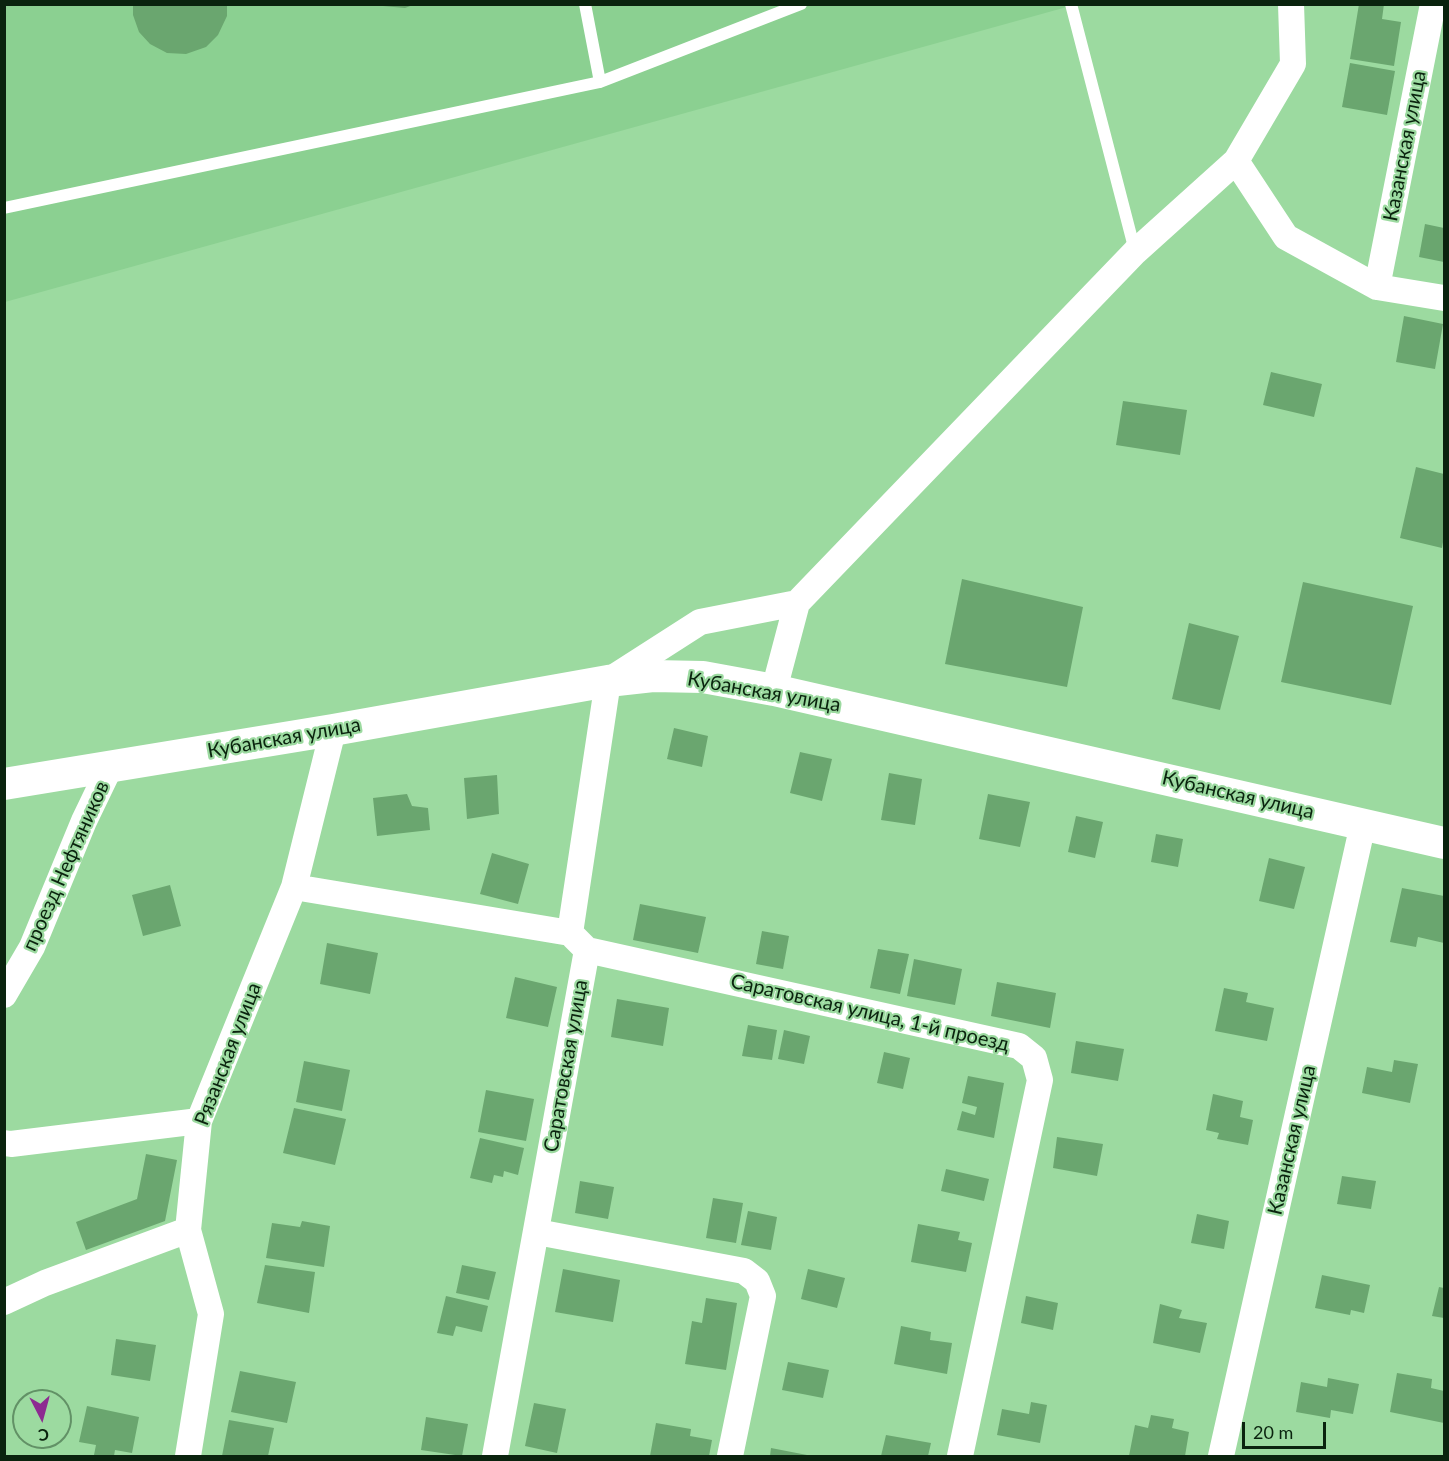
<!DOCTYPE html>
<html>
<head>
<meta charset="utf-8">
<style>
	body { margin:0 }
	#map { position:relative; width:1449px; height:1461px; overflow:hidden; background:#9cdaa0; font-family:Lato,sans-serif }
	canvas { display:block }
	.frame { position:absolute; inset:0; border:6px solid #0a230e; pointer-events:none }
	.north { position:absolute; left:12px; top:1389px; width:60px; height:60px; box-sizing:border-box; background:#9cdaa0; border:2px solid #629166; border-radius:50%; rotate:174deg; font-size:16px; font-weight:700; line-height:24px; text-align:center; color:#0a230e }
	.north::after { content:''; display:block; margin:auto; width:21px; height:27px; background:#8d2a91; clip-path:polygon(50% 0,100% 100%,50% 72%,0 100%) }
	.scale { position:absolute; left:1242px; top:1422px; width:84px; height:27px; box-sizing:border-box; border:3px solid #0a230e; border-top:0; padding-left:8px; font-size:18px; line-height:21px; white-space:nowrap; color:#0a230e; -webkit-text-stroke:4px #9cdaa0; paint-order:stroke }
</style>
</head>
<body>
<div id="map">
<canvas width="1449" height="1461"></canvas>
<div class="frame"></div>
<div class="north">С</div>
<div class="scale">20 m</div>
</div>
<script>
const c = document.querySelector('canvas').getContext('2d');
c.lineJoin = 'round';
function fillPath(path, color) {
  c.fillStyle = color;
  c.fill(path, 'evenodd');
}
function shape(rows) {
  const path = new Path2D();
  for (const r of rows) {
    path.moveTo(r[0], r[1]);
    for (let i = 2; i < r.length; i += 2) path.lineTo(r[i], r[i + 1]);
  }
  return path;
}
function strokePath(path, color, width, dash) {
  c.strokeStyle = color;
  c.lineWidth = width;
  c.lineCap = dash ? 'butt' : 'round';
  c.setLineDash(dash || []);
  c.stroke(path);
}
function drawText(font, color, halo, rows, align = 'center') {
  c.font = font + ' Lato,sans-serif';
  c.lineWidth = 4.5;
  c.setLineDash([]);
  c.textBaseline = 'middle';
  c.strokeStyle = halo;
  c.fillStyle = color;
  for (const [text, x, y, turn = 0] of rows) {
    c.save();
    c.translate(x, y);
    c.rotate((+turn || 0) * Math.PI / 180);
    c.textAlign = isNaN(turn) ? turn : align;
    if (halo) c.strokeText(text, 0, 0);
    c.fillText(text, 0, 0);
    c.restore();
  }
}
fillPath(shape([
	[5,5,1074,5,5,302]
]), '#8bd091');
fillPath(shape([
	[133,4,227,4,227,16,218,35,206,47,186,54,167,53,150,44,139,32,133,15],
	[383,4,413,4,413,5,405,8,383,6],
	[1359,4,1384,4,1382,19,1401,22,1394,66,1350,59],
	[1350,63,1395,71,1387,115,1342,107],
	[1425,224,1444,228,1444,262,1419,257],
	[1404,316,1443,324,1435,369,1396,362],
	[1271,372,1322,384,1314,417,1263,405],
	[1123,401,1187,410,1180,455,1116,445],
	[1416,467,1444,474,1444,536,1442,548,1400,538],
	[962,579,1083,607,1067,687,945,664],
	[1303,582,1413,606,1391,705,1281,682],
	[1189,623,1239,636,1220,710,1172,699],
	[674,728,708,736,702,767,667,759],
	[800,752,832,759,822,801,790,793],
	[889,773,922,779,915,825,881,820],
	[497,775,499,814,467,819,464,778],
	[407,794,412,806,428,808,430,830,377,836,373,798],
	[988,794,1030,802,1020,847,979,839],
	[1076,816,1103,822,1095,858,1068,852],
	[1156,834,1183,839,1178,867,1151,862],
	[492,853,529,864,518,904,480,894],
	[1269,858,1305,867,1294,909,1259,901],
	[170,885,181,926,143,936,132,895],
	[1402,888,1444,896,1444,943,1418,937,1416,947,1390,942],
	[640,904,706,917,698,953,633,940],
	[762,931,789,936,783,969,756,964],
	[327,943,378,953,370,994,320,984],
	[878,949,909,954,900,994,870,988],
	[914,959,962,969,955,1005,907,996],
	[515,977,557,987,548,1027,506,1018],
	[997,982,1056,993,1050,1028,991,1016],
	[1224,988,1248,993,1246,1002,1274,1008,1267,1041,1215,1031],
	[617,999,669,1008,663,1046,611,1037],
	[748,1025,777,1030,772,1060,742,1056],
	[784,1030,810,1036,804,1064,778,1059],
	[1076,1041,1124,1049,1118,1081,1071,1073],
	[884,1052,910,1058,903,1089,877,1083],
	[1394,1060,1418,1064,1410,1103,1362,1093,1367,1067,1392,1072],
	[304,1061,350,1070,342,1111,296,1102],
	[968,1076,1004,1083,994,1138,957,1130,962,1111,975,1115,977,1107,962,1103],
	[486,1090,534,1099,526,1141,478,1132],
	[1213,1094,1243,1101,1240,1117,1253,1120,1248,1145,1217,1139,1219,1133,1206,1130],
	[294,1108,346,1119,335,1165,283,1153],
	[1057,1137,1103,1144,1097,1176,1053,1168],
	[480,1138,524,1148,518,1175,504,1171,503,1177,494,1175,492,1183,470,1178],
	[146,1154,177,1160,165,1221,86,1250,76,1222,137,1199],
	[946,1169,989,1179,984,1201,941,1191],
	[1342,1176,1376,1181,1371,1209,1337,1204],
	[580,1181,614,1187,608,1219,575,1213],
	[713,1198,743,1203,736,1243,706,1238],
	[748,1211,777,1217,771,1250,741,1245],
	[1197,1214,1229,1221,1224,1249,1191,1243],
	[302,1221,330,1226,324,1267,266,1258,272,1223,300,1227],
	[918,1224,960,1232,958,1240,972,1243,966,1272,911,1262],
	[265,1265,315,1272,309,1313,257,1303],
	[462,1265,496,1272,489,1300,456,1293],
	[563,1269,620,1280,613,1322,555,1312],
	[808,1269,845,1278,837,1308,801,1299],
	[1322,1275,1370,1285,1364,1313,1351,1310,1350,1315,1315,1308],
	[1439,1287,1444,1288,1444,1318,1432,1316],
	[446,1296,488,1306,482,1332,456,1326,453,1336,437,1333],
	[1026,1296,1058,1303,1053,1330,1021,1323],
	[706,1298,737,1303,726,1370,685,1364,692,1321,702,1323],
	[1160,1304,1182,1310,1179,1318,1207,1323,1200,1353,1153,1343],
	[901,1326,931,1332,930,1340,952,1343,947,1374,894,1364],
	[116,1339,156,1345,150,1381,111,1375],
	[788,1362,829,1370,823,1398,782,1390],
	[240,1371,296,1382,287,1423,231,1412],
	[1397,1373,1432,1379,1431,1388,1444,1391,1444,1423,1390,1412],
	[1328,1378,1359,1384,1353,1414,1331,1410,1330,1418,1296,1412,1301,1382,1327,1387],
	[1031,1402,1047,1405,1040,1443,997,1435,1002,1409,1029,1414],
	[534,1403,566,1409,557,1453,525,1446],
	[87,1406,139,1417,132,1453,115,1450,114,1456,99,1456,94,1455,96,1445,79,1442],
	[1151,1415,1174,1419,1172,1428,1189,1432,1185,1456,1129,1456,1135,1425,1148,1428],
	[426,1417,468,1424,462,1456,421,1450],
	[229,1420,274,1428,268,1456,222,1456],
	[656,1423,691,1429,690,1436,712,1440,709,1456,650,1456],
	[886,1435,931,1443,928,1456,881,1456],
	[771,1448,807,1455,807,1456,770,1456]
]), '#6aa66f');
strokePath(shape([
	[585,4,600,82,801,4],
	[1071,4,1135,251],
	[4,208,600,82]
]), '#fff', 12);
strokePath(shape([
	[1236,161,1286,237,1377,287,1444,298],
	[1377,287,1433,4],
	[774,690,797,603],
	[294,887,570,933],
	[587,950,1019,1046,1034,1058,1040,1080,960,1456],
	[4,995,32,947,84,821,110,767],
	[4,1143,11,1144,199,1121],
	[537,1232,744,1271,757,1281,763,1296,730,1456],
	[4,1302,45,1283,188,1230],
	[188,1456,211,1314,188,1230,199,1121,294,887,333,730],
	[495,1456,587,950,570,933,608,681,700,622,797,603,1135,252,1236,161,1293,64,1291,4],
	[1221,1456,1363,824]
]), '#fff', 26);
strokePath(shape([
	[4,784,333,730,608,681,653,676,703,677,774,690,1444,843]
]), '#fff', 32);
drawText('20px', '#0a230e', '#9cdaa0', [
	["Казанская улица",1405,146,-79],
	["Кубанская улица",764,692,10],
	["Кубанская улица",284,738,-10],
	["Кубанская улица",1238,795,13],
	["проезд Нефтяников",66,866,-66],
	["Саратовская улица, 1-й проезд",870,1013,13],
	["Рязанская улица",228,1054,-69],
	["Саратовская улица",566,1066,-80],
	["Казанская улица",1292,1140,-77]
]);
</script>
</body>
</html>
